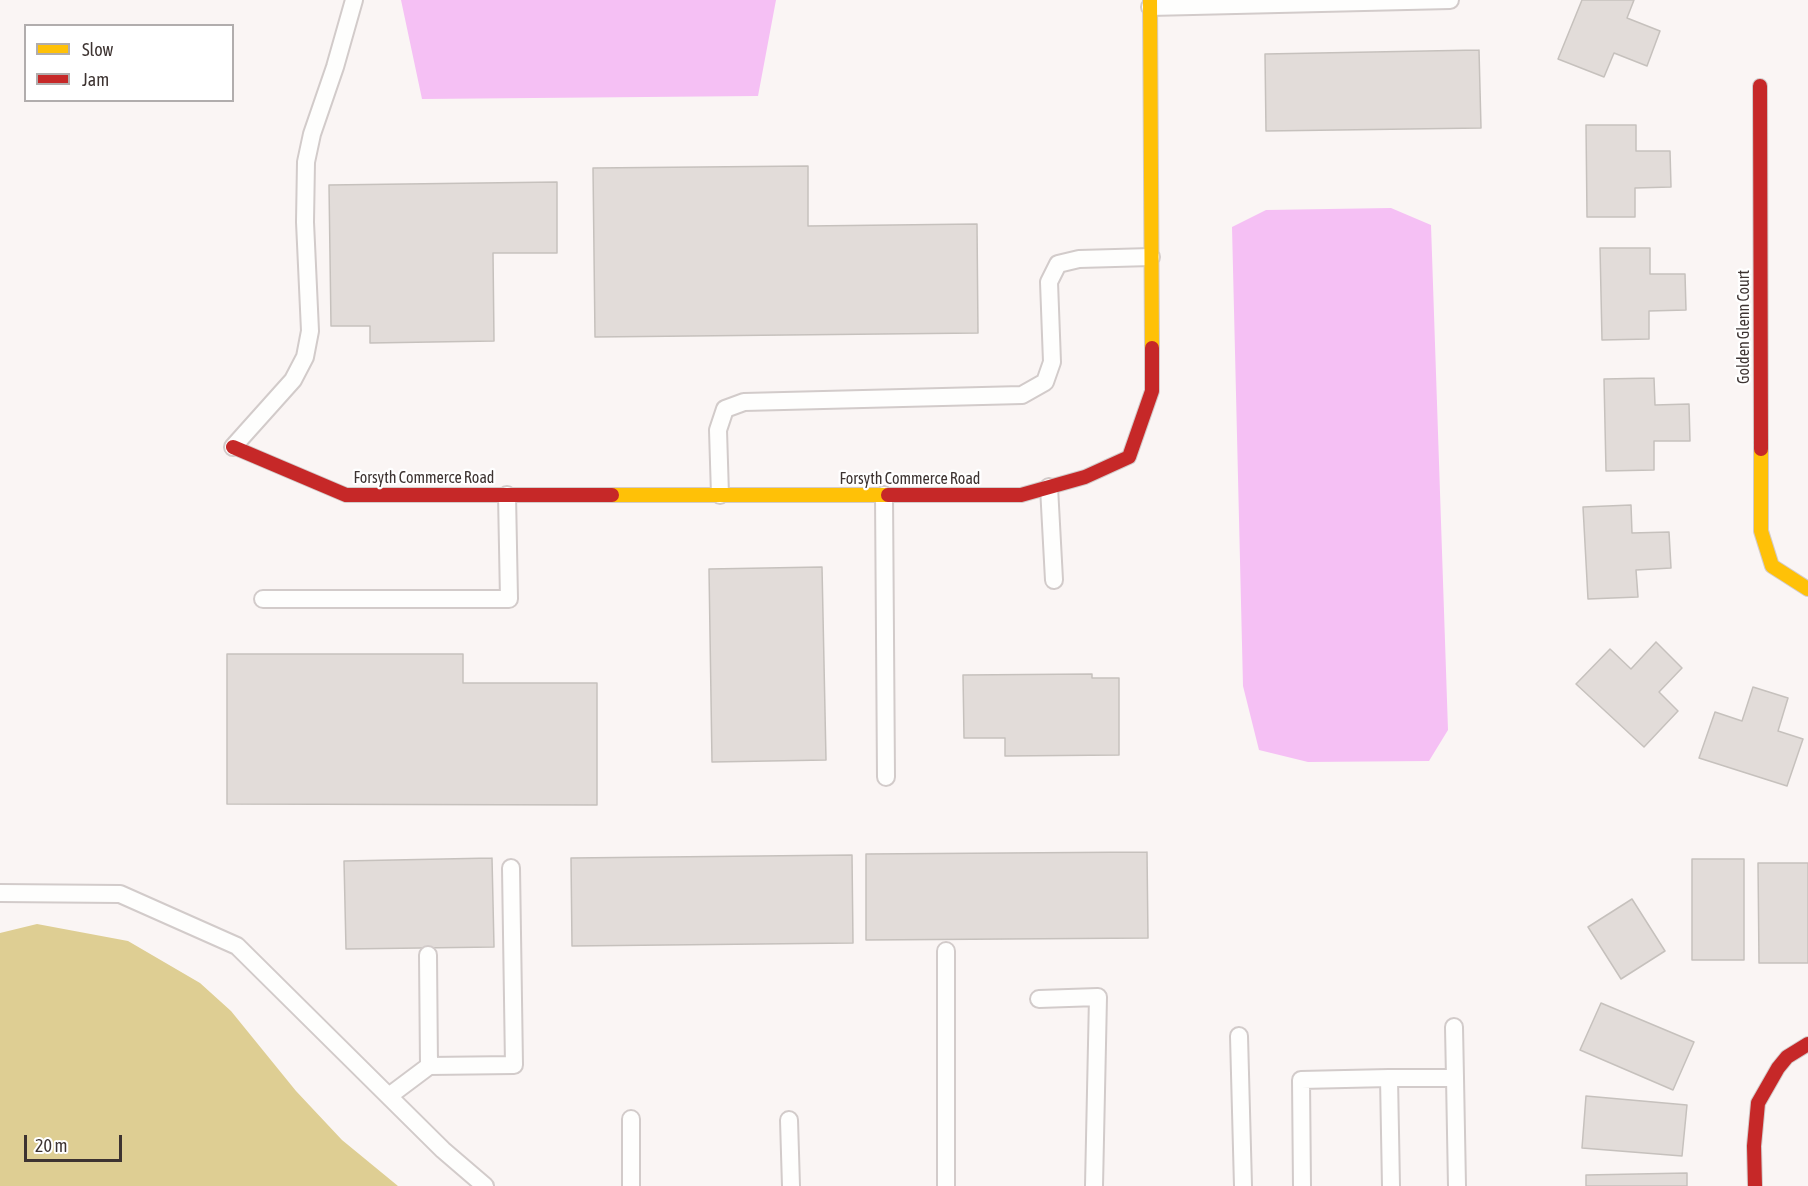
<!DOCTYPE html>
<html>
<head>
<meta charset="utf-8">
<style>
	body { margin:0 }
	#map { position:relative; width:1808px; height:1186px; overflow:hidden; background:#faf5f4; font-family:"Asap Condensed",sans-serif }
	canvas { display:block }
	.legend { position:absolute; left:24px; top:24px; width:210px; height:78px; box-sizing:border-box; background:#fff; border:2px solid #b1adad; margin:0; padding:8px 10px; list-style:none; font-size:18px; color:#3d3331 }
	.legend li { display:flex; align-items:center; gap:12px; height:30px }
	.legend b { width:30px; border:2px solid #b1adad }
	.scale { position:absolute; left:24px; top:1135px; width:98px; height:27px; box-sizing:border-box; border:3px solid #3d3331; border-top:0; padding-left:8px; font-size:18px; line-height:21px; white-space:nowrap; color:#3d3331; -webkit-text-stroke:4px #fff; paint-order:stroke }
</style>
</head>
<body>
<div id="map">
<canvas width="1808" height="1186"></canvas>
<ul class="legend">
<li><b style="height:8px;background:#ffc107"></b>Slow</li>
<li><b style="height:8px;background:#c62828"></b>Jam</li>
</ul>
<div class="scale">20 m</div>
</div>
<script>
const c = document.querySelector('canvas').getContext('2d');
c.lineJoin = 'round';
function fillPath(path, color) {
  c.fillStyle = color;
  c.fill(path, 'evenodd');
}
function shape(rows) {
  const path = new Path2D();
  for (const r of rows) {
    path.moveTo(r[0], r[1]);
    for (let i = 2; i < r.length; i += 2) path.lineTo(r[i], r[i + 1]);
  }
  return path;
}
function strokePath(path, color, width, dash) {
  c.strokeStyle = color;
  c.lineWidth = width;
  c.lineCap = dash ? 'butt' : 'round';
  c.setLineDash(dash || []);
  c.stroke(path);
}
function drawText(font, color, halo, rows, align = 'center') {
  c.font = font + ' "Asap Condensed",sans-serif';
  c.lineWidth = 4.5;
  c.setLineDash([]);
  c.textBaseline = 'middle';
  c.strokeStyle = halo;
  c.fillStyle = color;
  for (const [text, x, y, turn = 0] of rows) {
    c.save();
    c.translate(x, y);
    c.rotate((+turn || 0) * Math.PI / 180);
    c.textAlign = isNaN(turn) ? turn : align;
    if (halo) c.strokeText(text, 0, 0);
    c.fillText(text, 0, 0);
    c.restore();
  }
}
fillPath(shape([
	[37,924,128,941,200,983,231,1011,296,1091,342,1140,398,1186,0,1186,0,933]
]), '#dece93');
fillPath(shape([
	[401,0,776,0,758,96,422,99],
	[1391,208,1431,225,1448,730,1429,761,1308,762,1259,750,1243,686,1232,227,1266,210]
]), '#f5c0f4');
const building = shape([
	[1582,0,1634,0,1627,18,1660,31,1647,66,1614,53,1604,77,1558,59,1582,0],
	[1479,50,1481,128,1266,131,1265,54,1479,50],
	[1586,125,1636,125,1636,151,1670,151,1671,187,1635,188,1635,217,1587,217,1586,125],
	[808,166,808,226,977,224,978,333,595,337,593,168,808,166],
	[557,182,557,253,493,253,494,341,370,343,370,326,331,326,329,185,557,182],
	[1600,248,1650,248,1650,274,1685,274,1686,310,1649,311,1649,339,1602,340,1600,248],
	[1654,378,1655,405,1689,404,1690,441,1654,441,1654,470,1606,471,1604,379,1654,378],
	[1631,505,1632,533,1669,532,1671,568,1636,570,1638,597,1588,599,1583,507,1631,505],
	[822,567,826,760,712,762,709,569,822,567],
	[1656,642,1682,668,1659,692,1678,711,1644,747,1576,684,1610,649,1631,669,1656,642],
	[227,654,463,654,463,683,597,683,597,805,227,804,227,654],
	[1092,674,1092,678,1119,678,1119,755,1005,756,1005,738,964,738,963,675,1092,674],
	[1753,687,1788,698,1778,731,1803,739,1787,786,1699,758,1715,712,1742,721,1753,687],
	[1147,852,1148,938,866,940,866,854,1147,852],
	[852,855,853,943,572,946,571,858,852,855],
	[492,858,494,947,346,949,344,861,492,858],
	[1692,859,1744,859,1744,960,1692,960,1692,859],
	[1758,863,1808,863,1808,963,1759,963,1758,863],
	[1632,899,1665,951,1621,979,1588,927,1632,899],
	[1601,1003,1694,1042,1673,1090,1580,1050,1601,1003],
	[1586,1096,1687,1105,1682,1156,1582,1148,1586,1096],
	[1687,1173,1687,1186,1586,1186,1586,1175,1687,1173]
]);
fillPath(building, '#e2dcd9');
strokePath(building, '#c6c1bd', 1.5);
const lane = shape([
	[1150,7,1450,0],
	[233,447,293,380,305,357,310,331,305,222,306,162,312,134,335,67,354,0],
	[1049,487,1054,580],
	[720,495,718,430,725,409,744,402,1022,395,1045,382,1052,362,1049,282,1058,264,1079,259,1151,257],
	[884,495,886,777],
	[263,599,509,599,507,495],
	[0,893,120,894,237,946,443,1150,485,1186],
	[946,951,946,1186],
	[1039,999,1098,997,1094,1186],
	[1239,1036,1243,1186],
	[429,1066,514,1065,511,868],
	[1389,1078,1455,1078,1454,1027],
	[1455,1078,1457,1186],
	[389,1096,429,1066,428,955],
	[631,1119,631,1186],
	[789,1120,791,1186],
	[1302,1186,1301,1080,1389,1078,1391,1186]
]);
const slow = shape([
	[1150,0,1152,348],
	[1761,449,1761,531,1772,566,1808,589],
	[612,495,888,495]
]);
const jam = shape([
	[1760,86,1761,449],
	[233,447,346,495,612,495],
	[888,495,1021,495,1085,477,1129,457,1152,391,1152,348],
	[1755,1186,1754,1146,1758,1103,1778,1068,1787,1057,1808,1044]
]);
strokePath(lane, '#d2cbca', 20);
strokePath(slow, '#d2cbca', 16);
strokePath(jam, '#d2cbca', 16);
strokePath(lane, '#fefefd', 16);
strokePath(slow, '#ffc107', 14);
strokePath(jam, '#c62828', 14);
drawText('16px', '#3d3331', '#fff', [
	["Golden Glenn Court",1744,327,-90],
	["Forsyth Commerce Road",424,478],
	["Forsyth Commerce Road",910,479]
]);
</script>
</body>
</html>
